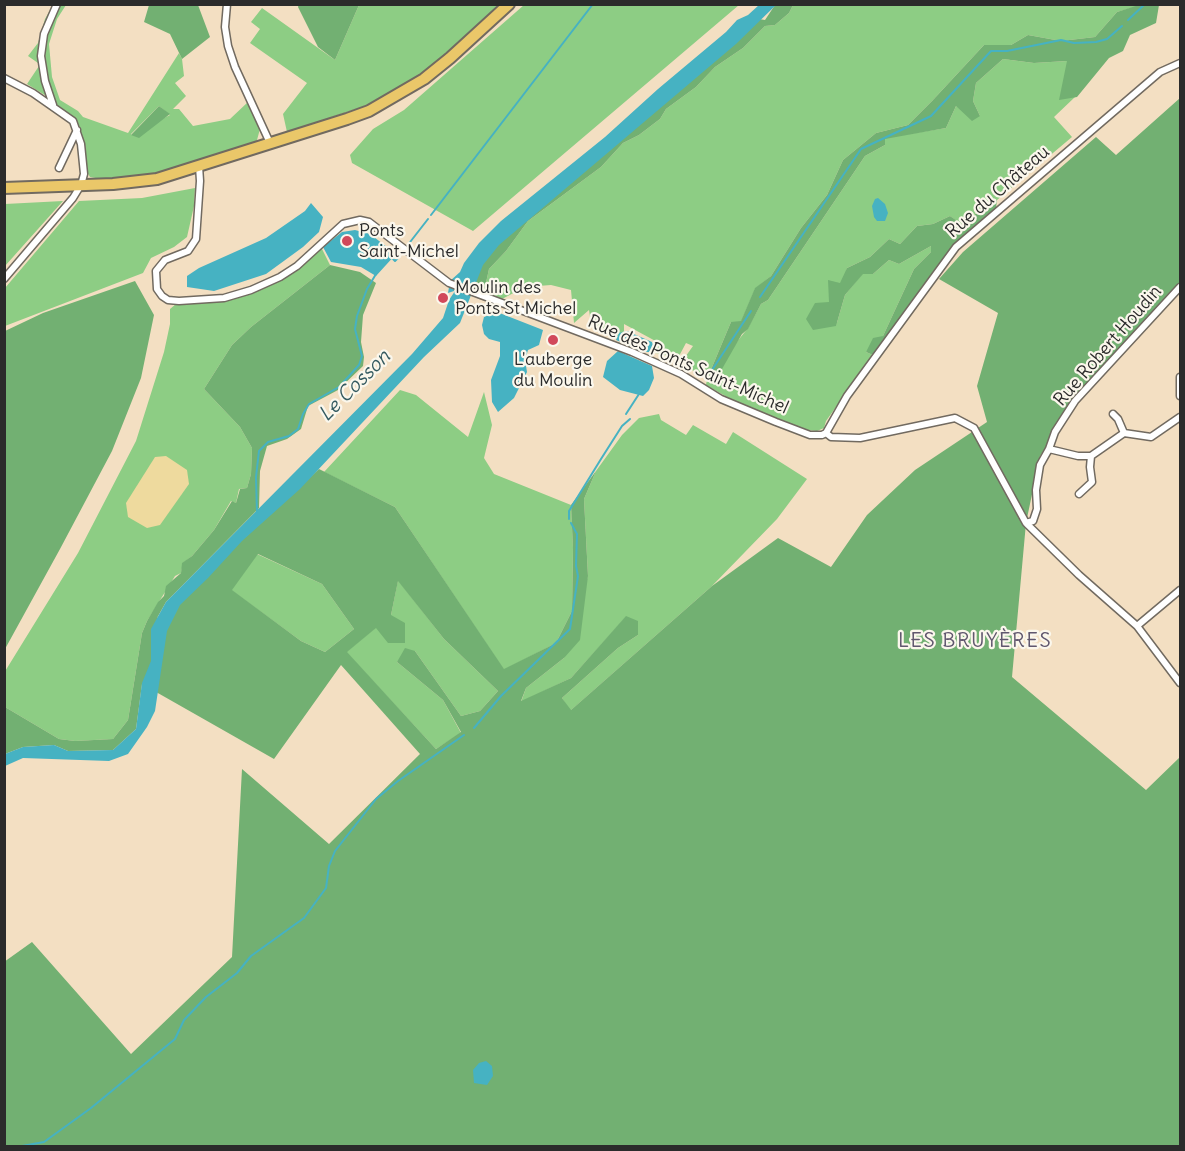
<!DOCTYPE html>
<html>
<head>
<meta charset="utf-8">
<style>
	body { margin:0 }
	#map { position:relative; width:1185px; height:1151px; overflow:hidden; background:#f3dfc2; font-family:Delius,sans-serif }
	canvas { display:block }
	.frame { position:absolute; inset:0; border:6px solid #2b2b2b; pointer-events:none }
</style>
</head>
<body>
<div id="map">
<canvas width="1185" height="1151"></canvas>
<div class="frame"></div>
</div>
<script>
const c = document.querySelector('canvas').getContext('2d');
c.lineJoin = 'round';
function fillPath(path, color) {
  c.fillStyle = color;
  c.fill(path, 'evenodd');
}
function shape(rows) {
  const path = new Path2D();
  for (const r of rows) {
    path.moveTo(r[0], r[1]);
    for (let i = 2; i < r.length; i += 2) path.lineTo(r[i], r[i + 1]);
  }
  return path;
}
function strokePath(path, color, width, dash) {
  c.strokeStyle = color;
  c.lineWidth = width;
  c.lineCap = dash ? 'butt' : 'round';
  c.setLineDash(dash || []);
  c.stroke(path);
}
function drawText(font, color, halo, rows, align = 'center') {
  c.font = font + ' Delius,sans-serif';
  c.lineWidth = 4.5;
  c.setLineDash([]);
  c.textBaseline = 'middle';
  c.strokeStyle = halo;
  c.fillStyle = color;
  for (const [text, x, y, turn = 0] of rows) {
    c.save();
    c.translate(x, y);
    c.rotate((+turn || 0) * Math.PI / 180);
    c.textAlign = isNaN(turn) ? turn : align;
    if (halo) c.strokeText(text, 0, 0);
    c.fillText(text, 0, 0);
    c.restore();
  }
}
fillPath(shape([
	[53,5,56,5,42,40,48,97,27,84,39,66,38,63,28,56,38,43,45,19],
	[59,5,66,5,57,19,49,44,52,77,60,100,78,111,83,117,128,133,179,53,182,59,184,76,175,83,186,96,173,109,179,109,193,126,230,119,248,102,259,125,260,129,257,140,254,143,169,171,127,178,101,179,90,177,86,170,85,146,79,126,74,118,57,105,53,98,48,86,43,58,49,25],
	[159,106,170,115,131,135,131,134],
	[359,5,502,5,454,50,423,74,397,91,362,107,287,132,283,114,307,83,250,43,260,29,251,22,262,8,335,60],
	[524,5,739,5,473,231,352,163,350,155,373,129,404,110],
	[793,5,1142,5,1117,12,1095,37,1061,41,1028,35,1011,45,984,45,932,101,908,125,876,133,843,160,827,195,801,228,771,276,755,289,741,322,731,322,707,379,748,328,761,304,768,300,865,156,885,145,884,138,946,128,956,106,980,116,973,101,976,83,1003,59,1034,63,1067,61,1075,97,1054,117,1072,137,997,200,992,199,962,225,950,216,933,224,917,226,900,244,889,239,870,257,847,268,836,326,845,295,863,273,873,274,889,260,899,264,931,246,931,252,914,269,883,336,866,352,873,355,826,421,824,428,817,431,806,430,734,401,706,385,707,379,692,370,683,360,693,346,686,343,678,358,651,352,661,344,624,324,624,340,591,323,589,310,574,323,571,290,551,285,525,287,502,299,484,292,489,269,506,251,528,221,601,167,623,143,639,135,660,119,666,109,696,87,715,67,743,48,765,26,775,25,789,13],
	[195,188,194,206,187,237,174,247,151,258,143,273,5,326,5,288,79,201,142,198],
	[63,201,5,266,5,204],
	[321,247,330,265,251,327,232,345,204,389,240,427,252,448,251,474,247,488,239,489,236,503,231,501,214,530,192,556,183,563,181,573,175,576,147,621,142,633,128,720,113,739,75,741,59,739,5,707,4,673,78,553,136,441,164,352,170,324,170,309,176,304,235,299,264,288,295,269],
	[400,390,416,395,468,437,484,392,492,425,484,458,494,474,571,505,573,548,572,611,556,643,504,670,395,507,324,472],
	[659,414,661,420,686,435,693,425,726,444,733,432,807,479,777,519,712,586,570,711,562,698,618,648,638,635,626,617,571,678,521,702,526,688,564,658,588,576,584,499,596,471,622,435,639,418],
	[257,554,322,584,354,629,325,652,301,641,231,590],
	[398,580,444,639,498,691,480,711,461,716,415,651,397,662,443,700,461,733,436,749,346,652,391,615]
]), '#8dcd84');
fillPath(shape([
	[299,4,359,5,335,60,318,47,298,7],
	[1142,4,1161,5,1159,5,1156,23,1130,35,1123,51,1109,58,1077,97,1059,100,1067,61,1034,63,1003,59,976,83,973,101,980,116,972,121,956,106,946,128,885,139,885,145,865,156,768,300,761,304,748,329,742,334,718,376,707,379,731,322,741,321,755,288,771,276,801,228,827,195,843,160,876,133,908,125,932,101,984,45,1011,45,1028,35,1061,41,1095,37,1117,12],
	[149,5,198,5,210,37,182,59,170,34,144,22],
	[775,5,793,5,789,13,775,25,765,26,743,48,715,67,696,87,666,109,660,119,639,135,623,143,601,167,528,221,506,251,489,269,484,292,480,293,472,290,477,264,491,247,759,19,765,20],
	[1180,98,1180,290,1087,385,1040,456,1026,523,1012,677,1146,790,1180,757,1180,1146,5,1146,4,962,32,942,131,1054,232,957,242,769,329,844,420,754,341,665,274,759,142,684,136,729,113,750,68,751,54,745,23,747,5,754,5,707,59,739,75,741,113,739,128,720,142,633,147,621,158,602,164,596,166,586,181,573,182,563,192,556,214,530,232,501,236,503,240,489,247,488,251,474,252,448,240,427,204,389,232,345,251,327,330,265,360,272,376,283,363,315,361,342,364,357,363,366,338,390,308,406,301,429,287,439,267,446,260,471,259,508,166,602,157,618,319,469,395,507,504,669,556,643,572,611,573,549,571,505,596,471,584,499,588,576,580,640,564,658,526,688,521,701,571,678,626,616,638,621,638,635,618,648,562,698,571,710,712,586,778,538,831,567,867,515,915,470,987,422,977,386,998,313,939,279,963,252,1096,137,1116,155],
	[258,554,322,584,354,629,325,652,301,641,232,590],
	[398,581,444,639,498,691,480,711,461,716,415,651,405,648,397,662,443,700,461,732,436,749,347,652,376,628,388,643,405,643,405,623,391,615],
	[159,106,170,114,139,138,131,135],
	[992,199,997,200,996,208,950,249,873,355,866,352,873,338,883,336,914,269,931,252,931,246,899,264,889,260,873,274,863,274,845,295,836,326,813,330,806,319,815,303,829,302,828,280,840,283,847,268,870,257,889,239,900,244,917,226,933,224,950,216,963,225],
	[135,281,154,315,141,378,112,451,60,549,5,649,5,331,43,313]
]), '#72b072');
fillPath(shape([
	[166,456,187,470,189,484,160,525,147,528,128,517,126,503,155,457]
]), '#eeda9e');
fillPath(shape([
	[759,5,776,5,736,44,499,245,483,265,460,323,424,357,300,489,242,541,208,578,180,605,167,631,155,711,147,727,128,754,109,761,23,758,5,766,5,754,23,747,54,745,68,751,113,750,136,729,142,683,151,661,151,629,166,602,412,354,443,318,449,300,459,285,457,284,454,291,448,293,450,281,460,272,464,263,479,243,501,221,605,137,658,89,726,32,737,20,748,15],
	[878,198,885,204,888,213,885,221,877,221,874,217,872,206,875,199],
	[311,203,323,217,319,232,303,247,266,274,214,291,187,287,187,276,199,268,266,238,305,211],
	[355,230,370,234,396,254,376,276,361,267,331,262,323,247,342,232],
	[497,312,543,330,539,345,528,350,525,360,527,372,514,398,498,412,492,402,491,380,500,356,500,342,489,339,484,334,482,325,484,317],
	[627,331,652,342,654,347,649,352,643,352,616,340,619,333],
	[618,351,652,366,654,378,649,390,643,396,620,390,603,377,607,361],
	[486,1061,492,1066,493,1076,487,1085,474,1083,473,1070,479,1063]
]), '#46b2c2');
strokePath(shape([
	[1128,20,1145,4],
	[431,215,593,4],
	[407,246,428,219],
	[390,256,395,261,399,257],
	[760,297,861,149,931,116,991,51,1007,51,1061,40,1074,43,1096,42,1107,39,1122,26],
	[712,370,751,311],
	[706,377,707,375],
	[626,414,639,394],
	[257,513,256,477,259,451,268,442,289,436,298,429,303,414,309,404,339,387,359,365,362,356,355,329,357,316,367,289,376,274],
	[569,519,569,511,601,459,622,426,630,419],
	[474,728,501,696,570,629,578,576,576,566,577,534,571,523],
	[22,1146,44,1142,91,1108,175,1039,184,1020,206,997,237,973,251,956,304,918,326,888,329,866,335,851,376,799,398,781,464,735]
]), '#46b2c2', 2);
const minor = shape([
	[227,4,225,27,228,46,235,67,270,143],
	[4,78,33,93,73,121,81,144,84,174,81,185,73,198,4,279],
	[53,105,45,81,41,56,44,34,57,4],
	[199,166,200,181,196,239,188,251,165,260,156,271,157,289,162,296,168,300,179,301,224,298,251,290,280,277,297,266,343,224,360,220,369,222,449,283,632,352,681,374,721,399,776,422,810,435,822,435,826,433],
	[59,168,77,130],
	[1180,377,1180,396],
	[1113,414,1118,419,1124,433],
	[826,433,847,396,956,247,1160,72,1180,63],
	[826,433,831,437,860,438,955,418,974,428,1026,523,1079,575,1137,626,1180,683],
	[1049,449,1078,456,1091,456,1124,433,1151,437,1180,417],
	[1079,494,1092,482,1090,467,1091,456],
	[1026,523,1033,521,1037,509,1036,490,1040,465,1049,449,1055,432,1075,401,1180,287],
	[1137,626,1180,590]
]);
const primary = shape([
	[4,188,113,184,157,179,347,119,369,111,424,79,450,58,509,4]
]);
strokePath(minor, '#716a60', 9);
strokePath(primary, '#716a60', 14);
strokePath(minor, '#fff', 6);
strokePath(primary, '#eac769', 10);
for (const [x, y, r, color] of [
	[347,241,6,"#d1495b"],
	[443,298,6,"#d1495b"],
	[553,340,6,"#d1495b"]
]) {
  const dot = new Path2D();
  dot.arc(x, y, r, 0, 2 * Math.PI);
  c.fillStyle = color;
  c.fill(dot);
  strokePath(dot, '#fbf7ec', 2);
}
drawText('18px', '#2b2b2b', '#fbf7ec', [
	["Rue du Château",998,192,-41],
	["Rue Robert Houdin",1108,346,-49],
	["Rue des Ponts Saint-Michel",688,365,24]
]);
drawText('18px', '#2b2b2b', '#fbf7ec', [
	["Ponts",359,231],
	["Saint-Michel",359,252],
	["Moulin des",455,288],
	["Ponts St Michel",455,309],
	["L'auberge",553,360,"center"],
	["du Moulin",553,381,"center"]
], 'left');
drawText('italic 20px', '#345a60', '#fbf7ec', [
	["Le Cosson",355,386,-45]
]);
c.letterSpacing = '1.5px';
drawText('20px', '#60576e', '#fbf7ec', [
	["LES BRUYÈRES",975,641]
]);
c.letterSpacing = '0px';
</script>
</body>
</html>
